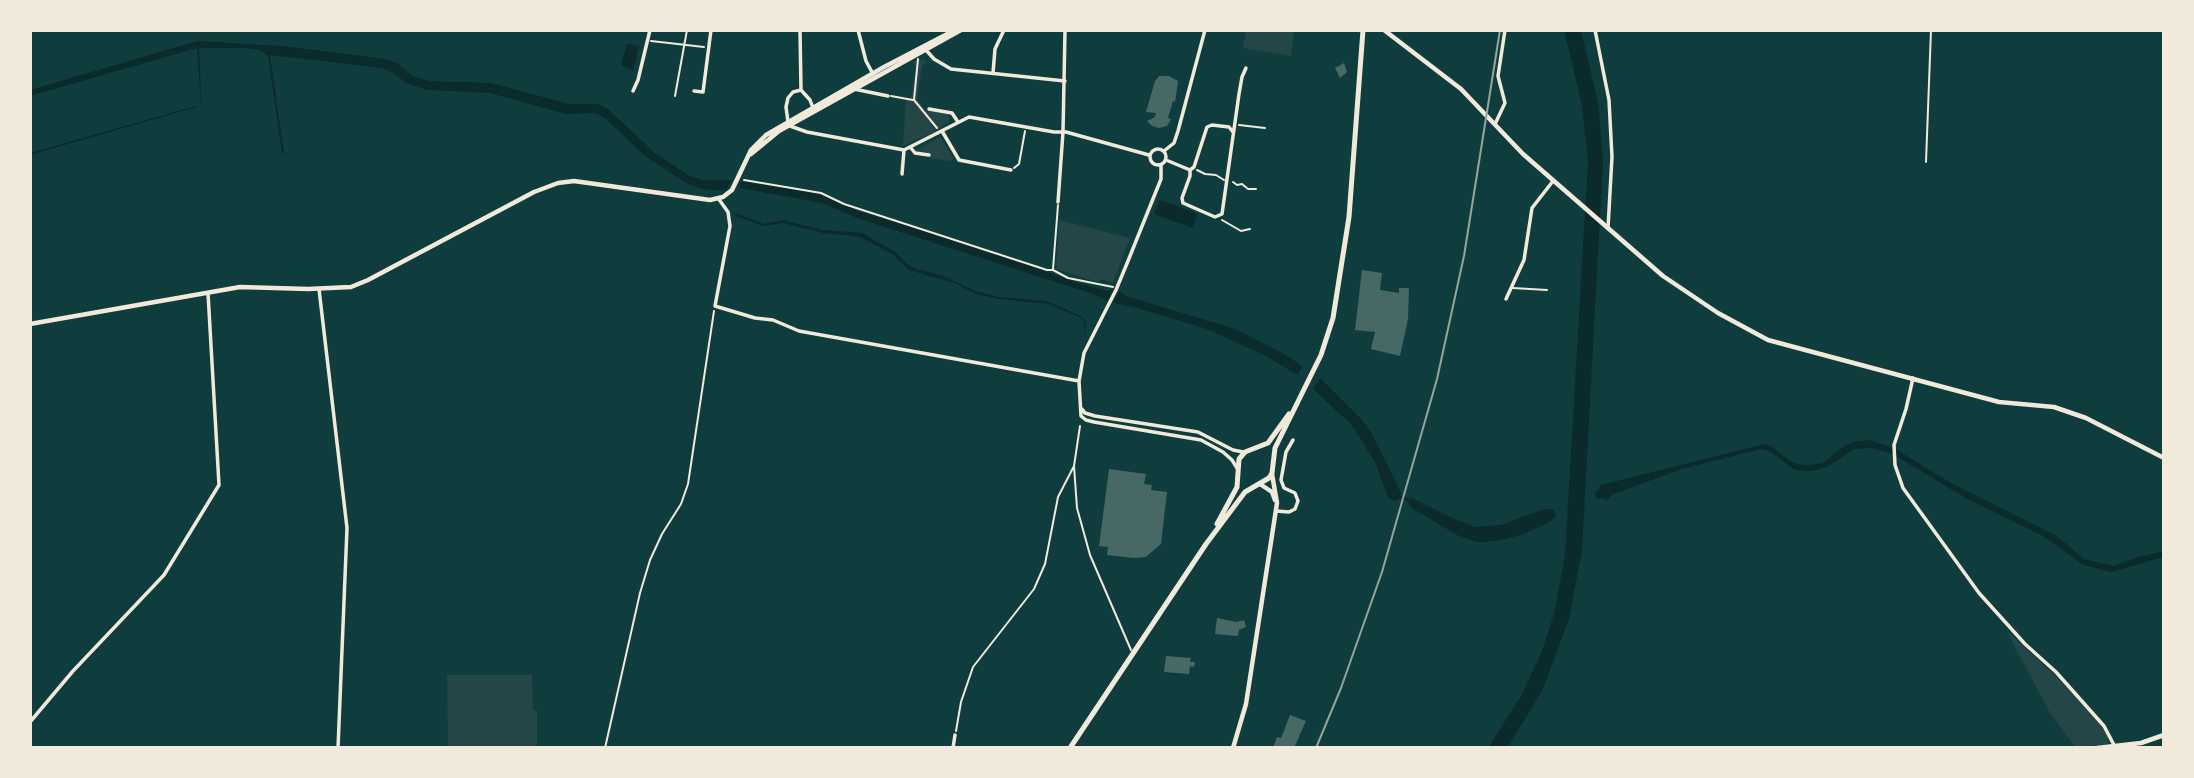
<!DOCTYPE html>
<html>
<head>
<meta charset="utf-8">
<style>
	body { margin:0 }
	#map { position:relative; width:2194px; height:778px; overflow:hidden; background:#0f3d3e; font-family:"Fira Sans",sans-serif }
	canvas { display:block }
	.frame { position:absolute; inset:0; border:32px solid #f1e9da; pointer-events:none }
</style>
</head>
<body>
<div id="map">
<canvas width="2194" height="778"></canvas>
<div class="frame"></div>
</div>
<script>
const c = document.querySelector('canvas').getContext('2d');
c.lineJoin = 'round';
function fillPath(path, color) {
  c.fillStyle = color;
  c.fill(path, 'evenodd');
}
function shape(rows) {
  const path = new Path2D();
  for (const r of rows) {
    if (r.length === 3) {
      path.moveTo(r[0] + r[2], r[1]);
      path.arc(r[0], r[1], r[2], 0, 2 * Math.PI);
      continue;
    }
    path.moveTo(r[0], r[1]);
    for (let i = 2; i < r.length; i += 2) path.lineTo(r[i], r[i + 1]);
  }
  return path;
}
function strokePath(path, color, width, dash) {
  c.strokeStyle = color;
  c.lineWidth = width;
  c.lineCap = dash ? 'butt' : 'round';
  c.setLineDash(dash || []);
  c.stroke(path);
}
fillPath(shape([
	[1246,30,1294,30,1291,56,1243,48],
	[918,59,927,61,922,66,917,99,925,110,948,114,950,121,938,130,903,146,906,98,911,98,916,66,913,62],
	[940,137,954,159,951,161,930,158,931,154,915,151],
	[1059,220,1130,238,1113,283,1102,279,1098,282,1056,269],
	[2006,630,2062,682,2096,720,2109,736,2107,744,2076,748,2050,713],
	[447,675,532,675,533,710,537,711,537,748,448,748]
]), '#244646');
fillPath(shape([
	[1564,30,1581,30,1598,103,1603,160,1582,550,1569,619,1542,691,1507,748,1488,748,1521,696,1542,651,1554,614,1565,555,1588,162,1582,105],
	[197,41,282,46,385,59,397,63,413,76,429,81,491,83,569,104,598,104,609,110,656,154,690,176,703,180,732,180,726,190,718,190,701,189,686,183,645,156,605,118,595,113,566,114,490,93,428,90,408,84,393,73,383,68,270,55,284,153,282,154,268,56,259,50,246,48,199,48,202,116,197,48,30,96,30,90],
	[627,44,639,46,633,71,621,65],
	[196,106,196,107,30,155,30,153],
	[745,181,820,194,858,211,978,247,1078,283,1107,291,1113,289,1107,301,1096,295,857,218,822,203,740,188,740,182],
	[1160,200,1198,214,1192,228,1154,214],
	[736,213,764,224,782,220,823,230,862,233,894,251,908,265,917,269,941,275,976,291,999,297,1047,301,1081,316,1086,323,1084,337,1084,321,1080,317,1048,304,999,299,975,294,957,284,916,272,909,270,892,254,860,237,823,233,783,223,764,226,735,216],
	[1119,291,1126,296,1235,329,1286,355,1302,366,1298,375,1266,356,1207,329,1134,307,1113,303],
	[1320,378,1362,420,1372,434,1401,493,1398,500,1392,500,1388,497,1375,462,1351,424,1313,389],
	[1869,440,1894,448,1951,483,2057,536,2084,559,2114,566,2138,557,2164,551,2164,557,2111,572,2083,565,2043,536,1967,499,1891,453,1871,448,1854,449,1827,467,1812,471,1795,470,1769,451,1761,449,1682,469,1613,494,1607,501,1603,498,1597,499,1594,493,1599,489,1601,485,1764,444,1771,446,1793,463,1807,465,1823,463,1844,446,1853,442],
	[1410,497,1448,516,1474,527,1501,525,1544,509,1553,509,1556,516,1550,522,1521,535,1497,541,1477,542,1457,535,1412,508,1408,503]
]), '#0a2a2b');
strokePath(shape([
	[1397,495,1408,500]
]), '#0a2a2b', 2);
fillPath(shape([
	[1344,63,1347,72,1340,78,1335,68],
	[1159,76,1169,76,1178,81,1175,102,1173,101,1168,118,1171,119,1170,121,1167,126,1159,128,1152,126,1147,121,1155,117,1156,113,1146,112,1155,81],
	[1362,270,1382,273,1380,290,1399,293,1399,288,1409,288,1408,319,1400,356,1371,349,1375,332,1355,330],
	[1109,469,1146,474,1144,484,1152,485,1151,490,1167,492,1161,544,1146,557,1133,558,1107,555,1108,547,1099,546],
	[1217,618,1236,622,1244,620,1246,627,1239,630,1238,636,1215,634],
	[1166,656,1191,658,1190,662,1195,662,1194,667,1190,666,1189,674,1164,672],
	[1290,715,1306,721,1294,748,1273,748,1277,737,1281,738]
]), '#486865');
strokePath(shape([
	[651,41,704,47],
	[675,96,687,30],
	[891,96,913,100],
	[914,100,918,59],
	[914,100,937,128],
	[1239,125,1265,128],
	[1926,162,1931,30],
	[1014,168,1019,164,1025,131],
	[1197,170,1205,174,1216,175,1224,180],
	[744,180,821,193,844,204,1047,270,1053,270,1068,278,1113,287],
	[1233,182,1237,185,1242,184,1248,189,1256,189],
	[1222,220,1241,231,1250,229],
	[1053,269,1058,205],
	[1080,426,1074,466,1077,508,1090,555,1131,650],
	[956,731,961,702,973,667,1034,589,1045,564,1058,497,1074,466],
	[605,748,640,593,650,560,662,534,681,504,688,484,714,311]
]), '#f1e9da', 2);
strokePath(shape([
	[667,31,667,30],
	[1513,288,1547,290]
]), '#f1e9da', 2);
strokePath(shape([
	[800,30,801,90,810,100,813,108],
	[858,30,866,61,873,74],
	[1595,30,1609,100,1612,157,1608,228],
	[926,50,934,59,951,69,1065,81],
	[993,73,995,49,1004,30],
	[854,89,888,96],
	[633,91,638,80,650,30],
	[694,91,703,92,711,30],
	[929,109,952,113,958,122],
	[788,122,786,107,788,98,793,92,801,90],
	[1495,124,1505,103,1498,76,1505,30],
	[790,126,807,132,904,150,969,117,1054,132,1066,132,1149,155],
	[942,131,959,160,1011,170],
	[1233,132,1229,127,1212,125,1207,127,1194,167,1190,170,1190,176,1182,198,1183,203,1215,217,1222,214,1239,94,1242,77,1246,68],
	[911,148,915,153,929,155],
	[1158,157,8],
	[1164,151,1174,143,1178,131,1205,30],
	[1166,160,1190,170],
	[1161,165,1161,179,1128,261,1116,290,1084,353,1079,381,1081,416,1086,420,1094,422,1201,440,1223,452,1232,460,1237,468],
	[902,174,904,150],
	[718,198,728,212,730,226,715,306,755,318,773,320,799,331,1079,381],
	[1058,202,1063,132,1065,30],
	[319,289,347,528,338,748],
	[1506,299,1524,260,1532,208,1553,181],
	[1913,378,1906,409,1894,445,1895,465,1903,488,1979,593,2025,644,2056,672,2104,726,2114,745],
	[1082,409,1085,413,1095,416,1198,432,1233,450,1243,452],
	[1276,511,1289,512,1295,509,1298,501,1295,493,1284,488,1281,480,1286,452,1293,440],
	[30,722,73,671,164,575,219,485,208,293],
	[953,748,955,735]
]), '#f1e9da', 3.5);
strokePath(shape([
	[1384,30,1461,89,1523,154,1663,276,1718,313,1768,340,1999,402,2054,407,2086,418,2164,458],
	[751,154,779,131,961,30],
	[30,324,240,287,308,289,351,287,368,280,534,192,558,183,574,181,710,200,723,197,732,190,751,150,766,135,884,67,955,30],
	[1260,484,1272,492,1275,500],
	[1233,748,1246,704,1277,503,1272,474],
	[2097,748,2141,743,2164,735]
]), '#f1e9da', 4.5);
strokePath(shape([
	[1217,524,1237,487,1239,459,1245,452,1268,443,1289,414],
	[1070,748,1206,544,1245,492,1269,478,1272,473,1275,448,1321,355,1333,318,1349,217,1363,30]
]), '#f1e9da', 5);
strokePath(shape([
	[1316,748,1341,688,1382,572,1437,379,1464,256,1500,30]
]), '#97a49c', 2);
</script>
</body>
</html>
